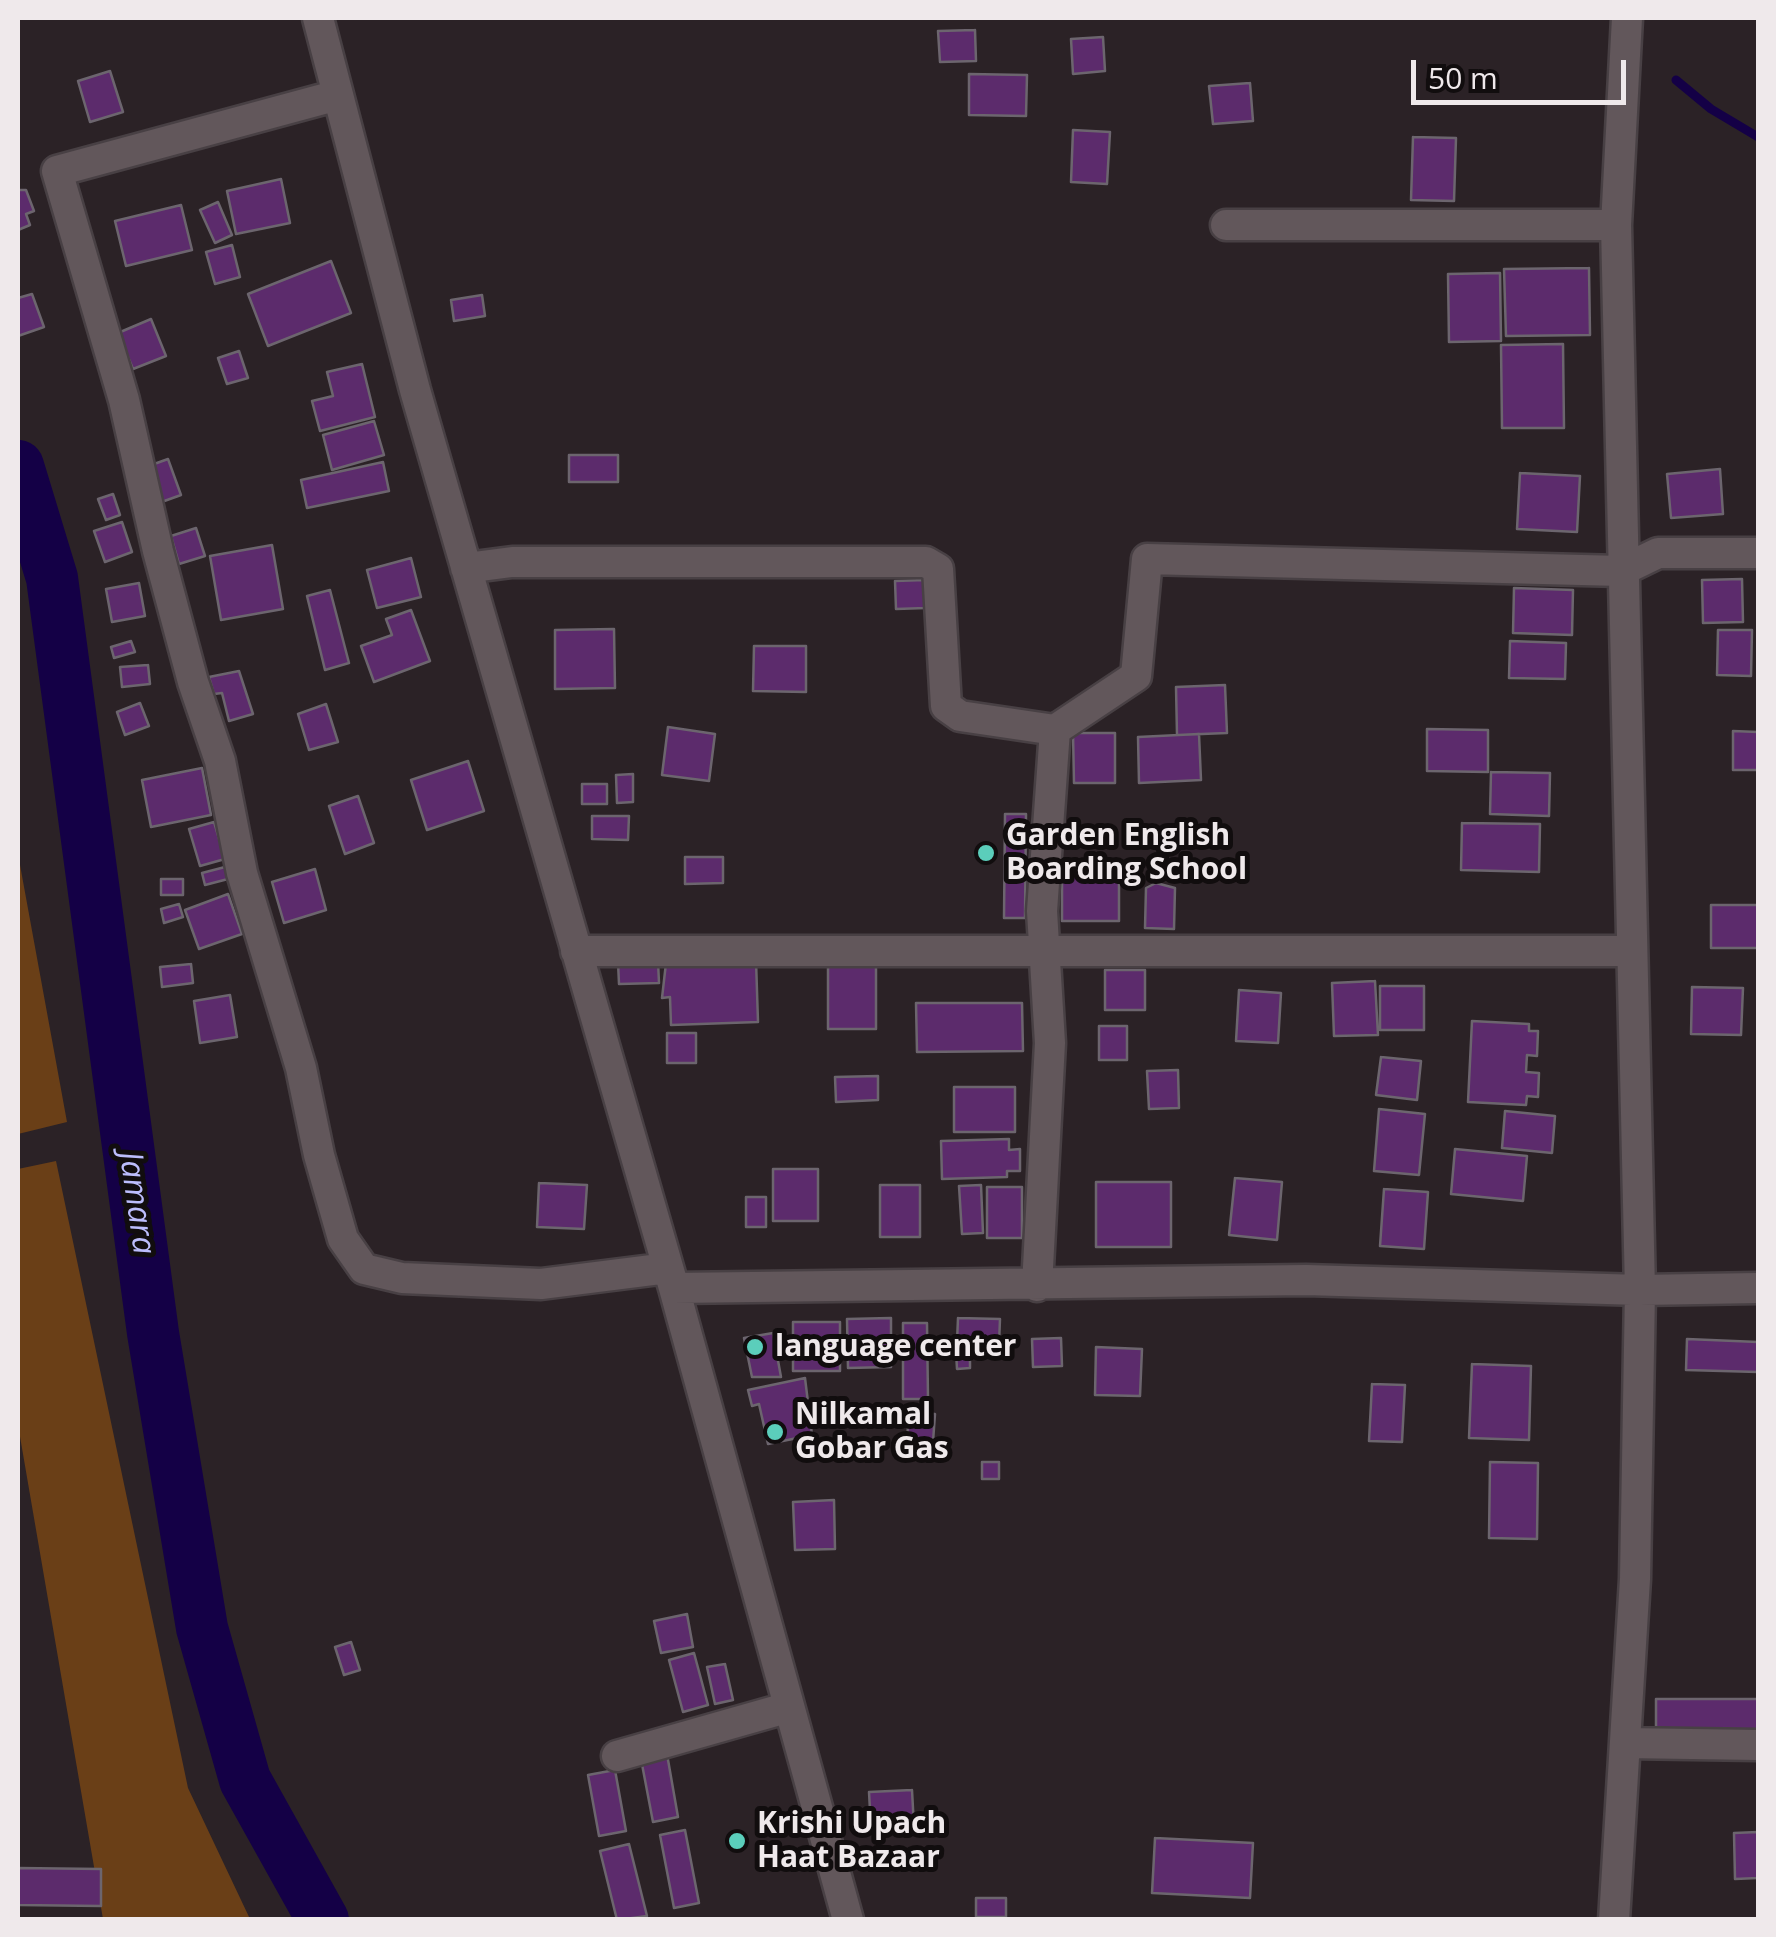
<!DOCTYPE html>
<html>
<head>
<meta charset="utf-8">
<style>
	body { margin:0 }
	#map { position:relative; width:1776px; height:1937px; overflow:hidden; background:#2b2226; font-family:"Open Sans",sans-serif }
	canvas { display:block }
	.frame { position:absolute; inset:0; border:20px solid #efe9eb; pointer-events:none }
	.scale { position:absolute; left:1411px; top:60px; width:215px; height:45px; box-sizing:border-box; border:5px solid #efe9eb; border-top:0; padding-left:12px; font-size:30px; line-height:35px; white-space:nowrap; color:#efe9eb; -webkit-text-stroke:8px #110d0e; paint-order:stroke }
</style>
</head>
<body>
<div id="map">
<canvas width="1776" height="1937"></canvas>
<div class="frame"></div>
<div class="scale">50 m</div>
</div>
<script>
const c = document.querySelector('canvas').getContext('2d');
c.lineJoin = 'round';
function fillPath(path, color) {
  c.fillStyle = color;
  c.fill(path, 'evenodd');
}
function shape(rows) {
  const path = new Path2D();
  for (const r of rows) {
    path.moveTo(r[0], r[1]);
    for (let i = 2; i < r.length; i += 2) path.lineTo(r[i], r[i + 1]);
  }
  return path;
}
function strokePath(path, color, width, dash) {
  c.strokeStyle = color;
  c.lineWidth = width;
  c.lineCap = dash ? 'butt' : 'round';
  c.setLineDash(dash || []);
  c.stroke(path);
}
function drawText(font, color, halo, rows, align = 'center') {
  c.font = font + ' "Open Sans",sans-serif';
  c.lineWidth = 10;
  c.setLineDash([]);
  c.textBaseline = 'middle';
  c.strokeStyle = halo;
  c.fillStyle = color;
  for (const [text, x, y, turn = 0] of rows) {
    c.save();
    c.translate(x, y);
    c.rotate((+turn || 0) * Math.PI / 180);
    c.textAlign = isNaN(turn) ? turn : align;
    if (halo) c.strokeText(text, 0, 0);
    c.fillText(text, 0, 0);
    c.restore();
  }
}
fillPath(shape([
	[18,854,67,1122,18,1134],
	[56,1161,188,1788,250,1919,103,1919,18,1425,18,1169]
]), '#6a3f17');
strokePath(shape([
	[1676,80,1711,109,1758,137]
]), '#140046', 9);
strokePath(shape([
	[18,466,52,578,153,1333,202,1628,245,1780,323,1920]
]), '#140046', 52);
const building = shape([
	[975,30,976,61,940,62,938,31,975,30],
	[1103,37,1105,71,1073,74,1071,39,1103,37],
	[110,71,123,112,90,122,78,81,110,71],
	[969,74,1027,75,1026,116,969,115,969,74],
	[1250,83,1253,121,1213,124,1209,86,1250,83],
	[1073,130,1110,132,1107,184,1071,182,1073,130],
	[1413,137,1456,138,1454,201,1411,200,1413,137],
	[281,179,290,223,236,234,227,191,281,179],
	[18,190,26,190,34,211,26,214,30,225,18,230,18,190],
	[218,202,232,235,215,243,200,210,218,202],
	[181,205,192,250,126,266,115,221,181,205],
	[232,245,240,277,215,284,206,252,232,245],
	[331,261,351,313,268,346,248,294,331,261],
	[1589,268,1590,335,1506,336,1504,269,1589,268],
	[1500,273,1501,341,1449,342,1448,274,1500,273],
	[32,294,44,327,18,336,18,298,32,294],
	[482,295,485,316,454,321,451,300,482,295],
	[151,319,166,356,133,369,118,333,151,319],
	[1563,344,1564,428,1502,428,1501,345,1563,344],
	[239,351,248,378,227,384,218,358,239,351],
	[362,364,375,417,320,431,312,401,333,396,327,372,362,364],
	[374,421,384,455,332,470,323,435,374,421],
	[569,455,618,455,618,482,569,482,569,455],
	[168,459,181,495,156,504,143,468,168,459],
	[383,462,389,491,307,508,301,480,383,462],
	[1720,469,1723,514,1671,518,1667,474,1720,469],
	[1520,473,1580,476,1577,532,1517,529,1520,473],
	[113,494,120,515,106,520,98,499,113,494],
	[122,522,132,552,105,562,94,531,122,522],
	[196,528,205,556,179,564,171,536,196,528],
	[272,545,283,609,221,620,210,556,272,545],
	[411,558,421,597,377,608,367,570,411,558],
	[1742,579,1743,622,1703,623,1702,580,1742,579],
	[925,580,926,608,896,609,895,581,925,580],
	[139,583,145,616,112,622,106,589,139,583],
	[1514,588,1573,590,1572,635,1513,633,1514,588],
	[330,590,349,663,325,670,307,596,330,590],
	[411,610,430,661,374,682,361,646,392,635,386,619,411,610],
	[614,629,615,688,555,689,555,630,614,629],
	[1718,630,1752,630,1751,676,1717,675,1718,630],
	[131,641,135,652,114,658,111,647,131,641],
	[1510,641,1566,643,1565,679,1509,678,1510,641],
	[754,646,806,646,806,692,753,691,754,646],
	[148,665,150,684,122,687,120,667,148,665],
	[239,671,253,714,229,721,222,693,214,694,209,677,239,671],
	[1225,685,1227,733,1177,735,1176,687,1225,685],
	[140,703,149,726,125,735,117,712,140,703],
	[326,704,338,742,309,750,298,714,326,704],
	[668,727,715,734,709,781,662,775,668,727],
	[1427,729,1488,730,1488,772,1427,771,1427,729],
	[1733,731,1758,732,1758,770,1733,770,1733,731],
	[1073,733,1115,733,1115,783,1074,783,1073,733],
	[1199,734,1201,780,1139,783,1138,737,1199,734],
	[468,761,484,811,427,830,411,780,468,761],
	[202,768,211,815,151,827,142,780,202,768],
	[1491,772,1550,773,1549,816,1490,814,1491,772],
	[633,774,633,802,617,803,616,775,633,774],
	[582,784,607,784,607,804,582,804,582,784],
	[358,796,374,843,345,854,329,806,358,796],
	[1005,814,1026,814,1025,918,1004,918,1005,814],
	[592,816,629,816,628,840,592,839,592,816],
	[214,822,225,859,200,866,189,829,214,822],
	[1462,823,1540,824,1539,872,1461,870,1462,823],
	[685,857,723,857,723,883,685,884,685,857],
	[225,867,228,879,205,885,202,873,225,867],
	[315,869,326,910,284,923,272,882,315,869],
	[1062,873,1119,873,1119,921,1062,921,1062,873],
	[161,879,183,879,183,895,161,895,161,879],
	[1156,883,1175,888,1174,929,1145,928,1146,888,1156,883],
	[228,894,242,934,199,949,185,910,228,894],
	[179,904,183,917,164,923,161,909,179,904],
	[1711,905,1758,905,1758,948,1711,948,1711,905],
	[828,956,876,956,876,1029,828,1029,828,956],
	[756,960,758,1022,671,1025,670,997,662,998,666,963,756,960],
	[658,961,659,983,619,984,618,962,658,961],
	[191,964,193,983,162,987,160,967,191,964],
	[1105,970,1145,970,1145,1010,1105,1010,1105,970],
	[1375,981,1378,1035,1334,1036,1332,983,1375,981],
	[1380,986,1424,986,1424,1030,1380,1030,1380,986],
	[1692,987,1743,988,1741,1035,1691,1034,1692,987],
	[1239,990,1281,993,1278,1043,1236,1041,1239,990],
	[230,995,237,1037,200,1043,194,1001,230,995],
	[916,1003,1022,1003,1023,1051,917,1052,916,1003],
	[1472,1021,1529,1024,1529,1031,1538,1031,1537,1056,1527,1055,1526,1072,1539,1073,1538,1097,1527,1096,1526,1105,1468,1102,1472,1021],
	[1099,1026,1127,1026,1127,1060,1099,1060,1099,1026],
	[667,1033,696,1033,696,1063,667,1063,667,1033],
	[1381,1057,1421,1061,1417,1100,1376,1095,1381,1057],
	[1178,1070,1179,1108,1149,1109,1147,1071,1178,1070],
	[878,1076,878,1100,836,1102,835,1077,878,1076],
	[954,1087,1015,1087,1015,1132,954,1132,954,1087],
	[1379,1109,1425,1114,1419,1175,1374,1171,1379,1109],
	[1505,1111,1555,1116,1552,1153,1502,1148,1505,1111],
	[1009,1139,1009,1150,1020,1149,1020,1171,1007,1171,1007,1177,942,1179,941,1141,1009,1139],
	[1455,1149,1527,1156,1523,1201,1451,1194,1455,1149],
	[773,1169,818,1169,818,1221,773,1221,773,1169],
	[1235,1178,1282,1182,1277,1240,1229,1235,1235,1178],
	[1096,1182,1171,1182,1171,1247,1096,1247,1096,1182],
	[539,1183,587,1185,584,1229,537,1227,539,1183],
	[880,1185,920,1185,920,1237,880,1237,880,1185],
	[981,1185,983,1233,962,1234,959,1186,981,1185],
	[987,1187,1022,1187,1022,1238,987,1238,987,1187],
	[1384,1189,1428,1192,1424,1249,1380,1246,1384,1189],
	[746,1197,766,1197,766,1227,746,1227,746,1197],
	[891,1318,891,1367,848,1368,847,1319,891,1318],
	[958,1318,1000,1319,999,1344,957,1342,958,1318],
	[793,1322,840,1322,840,1371,793,1371,793,1322],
	[903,1323,927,1323,928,1399,903,1399,903,1323],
	[773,1333,781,1377,752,1377,744,1338,773,1333],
	[1061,1338,1062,1366,1033,1367,1032,1339,1061,1338],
	[1687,1339,1758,1342,1758,1372,1686,1370,1687,1339],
	[1096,1347,1142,1349,1140,1396,1095,1395,1096,1347],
	[970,1350,970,1368,957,1369,956,1351,970,1350],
	[1472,1364,1531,1366,1529,1440,1469,1438,1472,1364],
	[805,1378,812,1435,768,1444,759,1404,752,1406,748,1390,805,1378],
	[1372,1384,1405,1385,1402,1442,1369,1441,1372,1384],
	[909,1412,935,1414,932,1456,906,1454,909,1412],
	[982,1462,999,1462,999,1479,982,1479,982,1462],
	[1490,1462,1538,1463,1537,1539,1489,1538,1490,1462],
	[834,1500,835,1549,795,1550,793,1502,834,1500],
	[687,1614,693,1647,661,1653,654,1621,687,1614],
	[351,1642,360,1670,344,1675,335,1647,351,1642],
	[694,1653,708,1705,683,1712,669,1660,694,1653],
	[725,1664,733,1700,715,1704,707,1667,725,1664],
	[1656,1699,1758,1699,1758,1733,1656,1732,1656,1699],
	[667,1754,678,1817,653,1822,641,1759,667,1754],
	[615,1770,626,1831,599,1836,588,1775,615,1770],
	[912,1790,914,1827,871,1829,869,1792,912,1790],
	[685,1830,699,1903,674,1908,660,1835,685,1830],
	[1758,1832,1758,1878,1735,1879,1734,1833,1758,1832],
	[1155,1838,1253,1843,1250,1898,1152,1893,1155,1838],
	[629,1844,647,1916,617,1920,600,1851,629,1844],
	[18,1868,101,1869,101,1906,18,1905,18,1868],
	[976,1898,1006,1898,1006,1917,976,1917,976,1898]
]);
fillPath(building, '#5c2b6c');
strokePath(building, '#6c656e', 2.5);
const minor = shape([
	[318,18,415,390,674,1288,848,1920],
	[338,95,57,171,124,400,158,551,193,682,220,761,242,873,301,1068,319,1155,343,1239,364,1269,402,1278,541,1284,668,1268],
	[1226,225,1616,225],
	[466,568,512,562,926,562,938,569,946,706,960,716,1055,730,1042,911,1050,1043,1037,1286],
	[1055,730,1136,676,1147,559,1621,571,1658,553,1758,553],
	[576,951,1631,951],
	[674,1288,1306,1280,1640,1290,1758,1288],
	[1625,1743,1758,1745],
	[617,1756,786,1708],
	[1614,1920,1635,1579,1640,1290,1616,225,1627,18]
]);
strokePath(minor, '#484044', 35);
strokePath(minor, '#62575b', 30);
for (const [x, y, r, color] of [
	[986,853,10,"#5bcebb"],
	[755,1347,10,"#5bcebb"],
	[775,1432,10,"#5bcebb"],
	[737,1841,10,"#5bcebb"]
]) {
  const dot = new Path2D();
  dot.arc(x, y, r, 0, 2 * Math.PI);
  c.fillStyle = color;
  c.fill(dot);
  strokePath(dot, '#110d0e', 4);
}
drawText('bold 30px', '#efe9eb', '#110d0e', [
	["Garden English",1006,836],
	["Boarding School",1006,870],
	["language center",775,1347],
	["Nilkamal",795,1415],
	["Gobar Gas",795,1449],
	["Krishi Upach",757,1824],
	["Haat Bazaar",757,1858]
], 'left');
drawText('italic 32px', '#bcbdfc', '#110d0e', [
	["Jamara",136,1203,82]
]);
</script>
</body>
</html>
